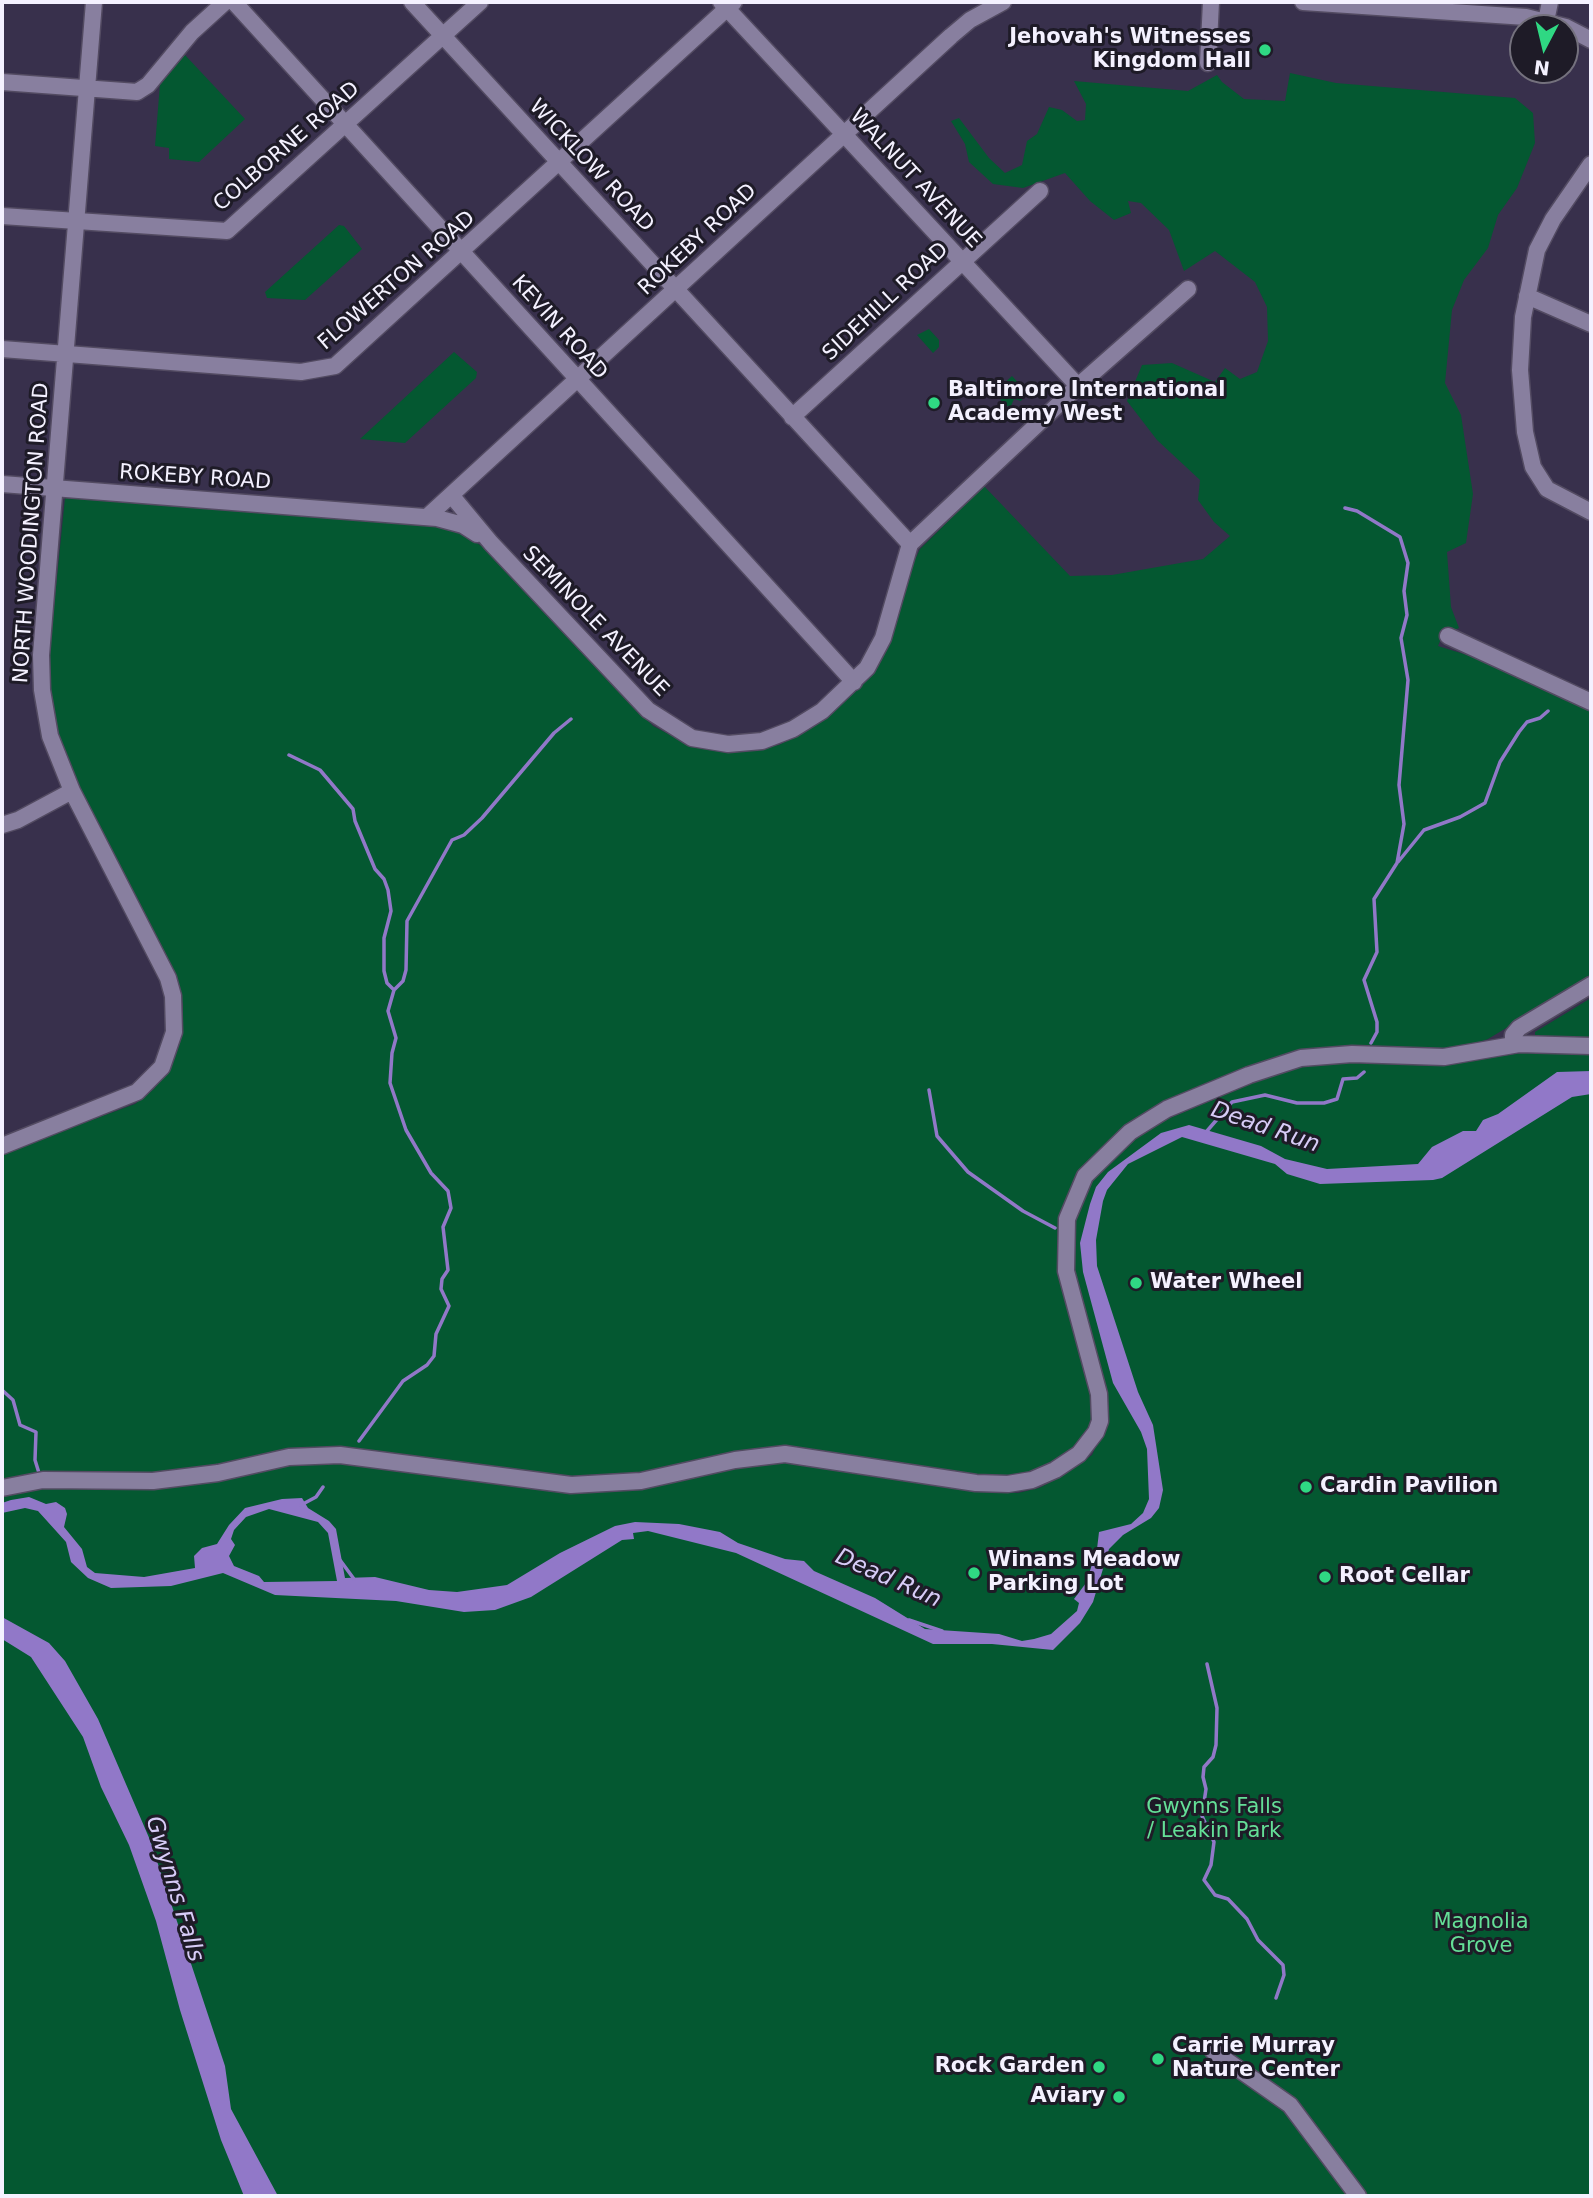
<!DOCTYPE html>
<html>
<head>
<meta charset="utf-8">
<style>
	body { margin:0 }
	#map { position:relative; width:1593px; height:2198px; overflow:hidden; background:#38304c; font-family:"DejaVu Sans",sans-serif }
	canvas { display:block }
	.frame { position:absolute; inset:0; border:4px solid #f4f1ff; pointer-events:none }
	.north { position:absolute; left:1509px; top:14px; width:70px; height:70px; box-sizing:border-box; background:#1e1b27; border:2px solid #74717d; border-radius:50%; rotate:187deg; font-size:19px; font-weight:700; line-height:28px; text-align:center; color:#f4f1ff }
	.north::after { content:''; display:block; margin:auto; width:24px; height:32px; background:#2fd883; clip-path:polygon(50% 0,100% 100%,50% 72%,0 100%) }
</style>
</head>
<body>
<div id="map">
<canvas width="1593" height="2198"></canvas>
<div class="frame"></div>
<div class="north">N</div>
</div>
<script>
const c = document.querySelector('canvas').getContext('2d');
c.lineJoin = 'round';
function fillPath(path, color) {
  c.fillStyle = color;
  c.fill(path, 'evenodd');
}
function shape(rows) {
  const path = new Path2D();
  for (const r of rows) {
    path.moveTo(r[0], r[1]);
    for (let i = 2; i < r.length; i += 2) path.lineTo(r[i], r[i + 1]);
  }
  return path;
}
function strokePath(path, color, width, dash) {
  c.strokeStyle = color;
  c.lineWidth = width;
  c.lineCap = dash ? 'butt' : 'round';
  c.setLineDash(dash || []);
  c.stroke(path);
}
function drawText(font, color, halo, rows, align = 'center') {
  c.font = font + ' "DejaVu Sans",sans-serif';
  c.lineWidth = 6;
  c.setLineDash([]);
  c.textBaseline = 'middle';
  c.strokeStyle = halo;
  c.fillStyle = color;
  for (const [text, x, y, turn = 0] of rows) {
    c.save();
    c.translate(x, y);
    c.rotate((+turn || 0) * Math.PI / 180);
    c.textAlign = isNaN(turn) ? turn : align;
    if (halo) c.strokeText(text, 0, 0);
    c.fillText(text, 0, 0);
    c.restore();
  }
}
fillPath(shape([
	[185,55,245,119,199,162,169,159,169,148,155,146,160,84],
	[1290,73,1336,83,1515,98,1533,113,1535,143,1517,188,1498,215,1488,248,1464,280,1452,310,1445,383,1461,415,1473,494,1466,543,1447,552,1451,607,1459,628,1443,634,1438,646,1480,659,1591,710,1591,977,1488,1039,1454,1051,1353,1049,1235,1075,1098,1154,1060,1230,1091,1387,1094,1420,1086,1439,1068,1457,1025,1477,999,1480,793,1450,597,1481,359,1453,168,1476,2,1484,2,1153,135,1104,154,1089,175,1058,181,1039,183,1005,175,975,71,772,55,726,49,686,49,656,65,498,432,526,460,532,489,551,653,726,690,745,731,752,779,745,819,723,879,665,887,649,908,575,920,549,984,486,1070,576,1112,575,1203,559,1230,536,1214,522,1198,500,1200,480,1157,440,1127,401,1142,365,1172,363,1215,382,1225,368,1240,379,1257,372,1268,341,1267,307,1255,282,1215,251,1184,271,1169,230,1141,203,1128,201,1131,213,1114,220,1090,201,1065,173,1023,188,993,184,969,162,965,144,951,121,959,118,989,158,1005,173,1022,165,1027,141,1037,134,1049,107,1062,110,1077,121,1085,120,1086,104,1074,81,1188,91,1217,75,1222,82,1244,99,1285,101],
	[339,225,344,226,362,249,305,300,267,298,265,292],
	[929,329,939,340,939,347,933,353,917,335],
	[454,352,477,372,476,378,405,443,360,439],
	[1012,376,1023,388,1024,397,1021,401,1014,399,1011,406,1001,406,1000,387],
	[1591,998,1591,1042,1535,1039,1535,1032],
	[1540,1050,1591,1054,1591,2196,2,2196,2,1496,44,1487,176,1487,298,1464,366,1463,507,1486,594,1492,644,1488,756,1464,789,1461,973,1490,1018,1493,1039,1488,1061,1477,1092,1455,1106,1425,1106,1393,1081,1310,1070,1255,1073,1220,1083,1194,1097,1173,1119,1150,1158,1123,1277,1073,1326,1062,1439,1066]
]), '#045831');
fillPath(shape([
	[1591,1071,1591,1094,1572,1097,1442,1178,1433,1180,1320,1184,1287,1174,1275,1164,1182,1137,1128,1164,1107,1190,1103,1201,1096,1240,1097,1266,1138,1392,1153,1425,1163,1490,1159,1508,1151,1518,1123,1535,1109,1549,1093,1602,1080,1623,1053,1650,992,1644,933,1644,736,1553,648,1531,633,1533,634,1539,622,1540,531,1597,495,1610,464,1612,396,1601,275,1595,223,1573,171,1586,111,1588,88,1578,71,1562,66,1542,38,1511,25,1508,2,1513,2,1503,11,1500,29,1497,46,1504,56,1502,65,1508,67,1514,64,1527,82,1549,87,1567,95,1573,144,1577,195,1568,194,1556,202,1548,217,1544,229,1525,245,1508,282,1499,302,1498,308,1508,329,1521,336,1529,345,1578,375,1577,429,1590,457,1592,507,1585,560,1553,615,1526,635,1522,679,1524,720,1532,738,1543,785,1559,804,1561,814,1571,875,1598,925,1629,999,1634,1022,1641,1034,1639,1051,1634,1077,1611,1079,1603,1074,1599,1086,1583,1097,1549,1099,1532,1131,1524,1143,1513,1149,1499,1147,1449,1141,1432,1113,1383,1083,1272,1080,1243,1090,1204,1096,1187,1108,1172,1161,1133,1189,1125,1261,1146,1285,1159,1327,1169,1418,1164,1432,1147,1463,1131,1476,1131,1483,1120,1498,1114,1557,1072],
	[269,1509,318,1522,328,1533,337,1581,264,1582,259,1576,234,1566,229,1556,235,1545,231,1539,234,1530,246,1517],
	[2,1617,49,1643,65,1661,98,1719,150,1840,225,2066,231,2109,278,2196,244,2196,221,2140,180,2010,156,1921,129,1845,101,1787,83,1737,31,1657,2,1639]
]), '#9178c8');
strokePath(shape([
	[1345,508,1357,511,1400,537,1408,563,1404,591,1407,615,1401,638,1408,680,1399,785,1404,824,1397,863,1374,899,1377,952,1364,980,1377,1022,1377,1032,1371,1043],
	[289,755,320,770,353,809,355,821,375,869,384,879,388,890,391,911,384,938,384,971,387,983,394,990],
	[1398,862,1424,830,1460,817,1485,803,1500,762,1519,732,1527,722,1540,718,1548,711],
	[929,1090,937,1136,968,1172,1023,1211,1055,1228],
	[1207,1131,1232,1102,1265,1095,1297,1103,1324,1103,1337,1099,1343,1079,1357,1078,1364,1072],
	[2,1390,13,1400,20,1425,36,1432,35,1460,39,1473],
	[359,1441,403,1381,427,1365,434,1356,436,1334,449,1306,441,1289,442,1279,448,1270,443,1227,451,1208,448,1191,431,1173,406,1130,390,1083,392,1053,396,1038,388,1011,394,990,403,981,406,970,407,921,452,840,464,835,482,818,554,733,571,719],
	[301,1505,316,1497,323,1487],
	[340,1560,354,1579],
	[909,1620,942,1631],
	[1207,1664,1217,1708,1216,1745,1213,1757,1204,1767,1203,1777,1206,1789,1202,1816,1214,1842,1211,1865,1204,1880,1215,1895,1228,1899,1247,1919,1258,1940,1283,1965,1284,1975,1276,1998]
]), '#9178c8', 3.5);
const minor = shape([
	[234,2,854,682],
	[412,2,910,544],
	[721,2,1078,386],
	[1303,2,1526,17,1566,27,1591,40],
	[1546,21,1550,2],
	[1208,63,1211,2],
	[2,82,137,92,148,85,192,32,225,2],
	[1591,164,1553,219,1537,250,1523,317,1520,370,1525,432,1533,467,1547,489,1591,512],
	[2,216,227,231,480,2],
	[1527,296,1591,324],
	[2,349,301,372,335,366,734,2],
	[792,417,1040,191],
	[2,484,437,518,463,525,477,534],
	[452,496,491,543,648,710,692,738,728,744,762,741,793,729,822,711,867,668,883,638,910,544,1078,386,1188,289],
	[427,517,951,36,970,20,1003,2],
	[1448,636,1591,702],
	[2,825,18,820,72,791],
	[1513,1045,1513,1035,1519,1028,1591,985],
	[2,1146,137,1092,162,1067,174,1032,173,996,168,978,72,791,50,736,42,690,41,655,94,2],
	[2,1488,43,1480,153,1481,218,1473,289,1457,340,1455,571,1485,641,1481,735,1460,785,1454,976,1483,1008,1484,1032,1480,1055,1470,1079,1454,1096,1432,1100,1421,1099,1394,1066,1271,1067,1219,1085,1176,1130,1132,1167,1109,1249,1075,1301,1058,1352,1054,1444,1057,1519,1044,1591,1046],
	[1213,2051,1290,2105,1358,2196]
]);
strokePath(minor, '#534b62', 19);
strokePath(minor, '#887f9f', 16);
for (const [x, y, r, color] of [
	[1265,50,7,"#2fd883"],
	[934,403,7,"#2fd883"],
	[1136,1283,7,"#2fd883"],
	[1306,1487,7,"#2fd883"],
	[974,1573,7,"#2fd883"],
	[1325,1577,7,"#2fd883"],
	[1158,2059,7,"#2fd883"],
	[1099,2067,7,"#2fd883"],
	[1119,2097,7,"#2fd883"]
]) {
  const dot = new Path2D();
  dot.arc(x, y, r, 0, 2 * Math.PI);
  c.fillStyle = color;
  c.fill(dot);
  strokePath(dot, '#1e1b27', 2.5);
}
drawText('bold 21px', '#f4f1ff', '#1e1b27', [
	["Jehovah's Witnesses",1251,38,"right"],
	["Kingdom Hall",1251,62,"right"],
	["Baltimore International",948,391],
	["Academy West",948,415],
	["Water Wheel",1150,1283],
	["Cardin Pavilion",1320,1487],
	["Winans Meadow",988,1561],
	["Parking Lot",988,1585],
	["Root Cellar",1339,1577],
	["Carrie Murray",1172,2047],
	["Nature Center",1172,2071],
	["Rock Garden",1085,2067,"right"],
	["Aviary",1105,2097,"right"]
], 'left');
drawText('21px', '#f4f1ff', '#1e1b27', [
	["COLBORNE ROAD",287,147,-41],
	["WICKLOW ROAD",591,166,47],
	["WALNUT AVENUE",915,179,47],
	["ROKEBY ROAD",698,240,-43],
	["FLOWERTON ROAD",397,281,-41],
	["SIDEHILL ROAD",886,302,-43],
	["KEVIN ROAD",559,328,48],
	["ROKEBY ROAD",195,478,4],
	["NORTH WOODINGTON ROAD",32,533,-86],
	["SEMINOLE AVENUE",595,622,46]
]);
drawText('21px', '#64df97', '#1e1b27', [
	["Gwynns Falls",1214,1808],
	["/ Leakin Park",1214,1832],
	["Magnolia",1481,1923],
	["Grove",1481,1947]
]);
drawText('italic 23px', '#d7ccf7', '#1e1b27', [
	["Dead Run",1265,1128,19],
	["Dead Run",888,1579,24],
	["Gwynns Falls",174,1889,73]
]);
</script>
</body>
</html>
